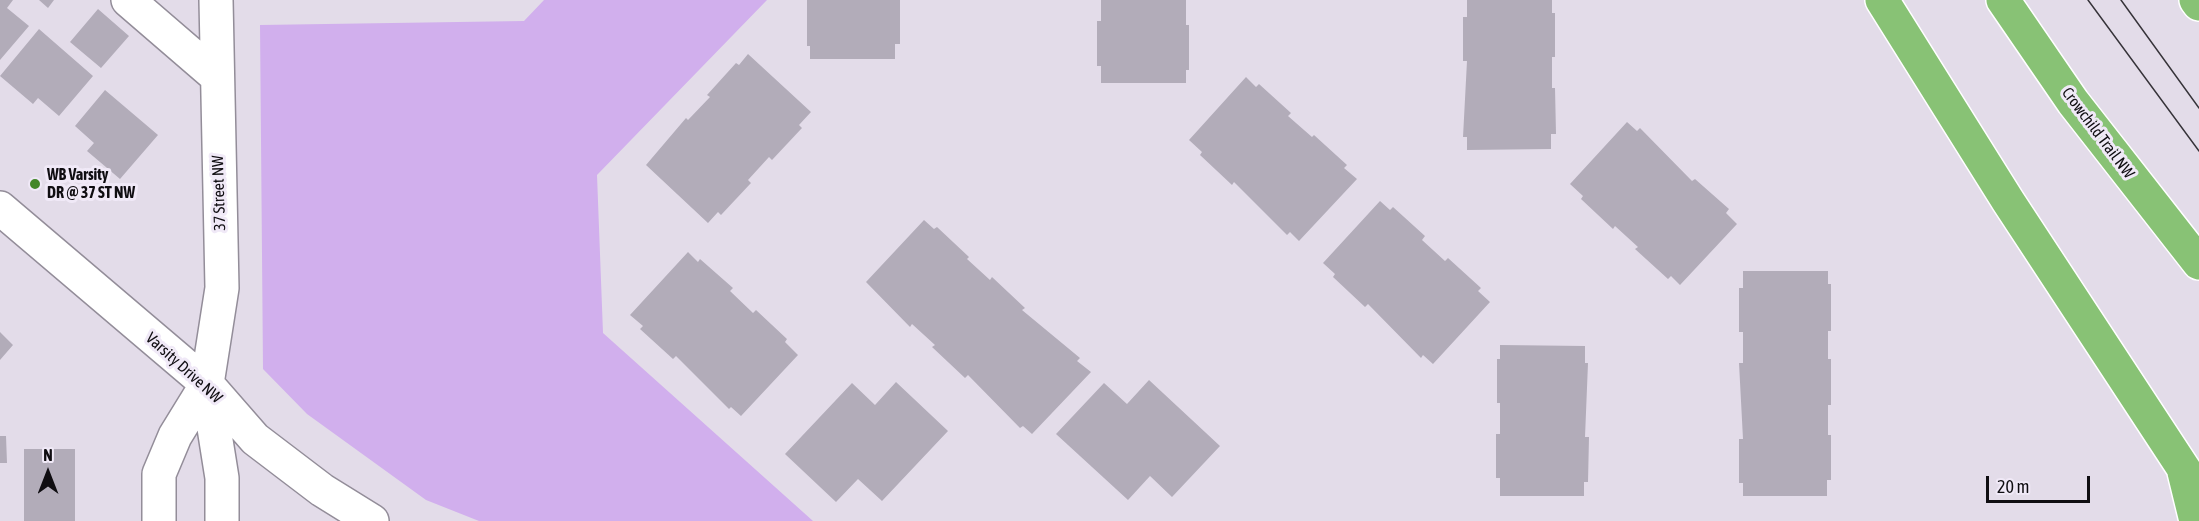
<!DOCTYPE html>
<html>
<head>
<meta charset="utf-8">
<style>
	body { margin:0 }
	#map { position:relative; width:2199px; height:521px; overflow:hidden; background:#e3dce9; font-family:"Asap Condensed",sans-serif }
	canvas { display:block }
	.north { position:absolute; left:18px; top:443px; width:60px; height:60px; -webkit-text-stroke:4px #f0e9f7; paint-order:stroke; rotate:0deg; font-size:16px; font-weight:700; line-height:24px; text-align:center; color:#0f0d11 }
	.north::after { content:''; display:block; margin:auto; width:21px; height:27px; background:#0f0d11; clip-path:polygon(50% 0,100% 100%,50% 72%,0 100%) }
	.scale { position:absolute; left:1986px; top:476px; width:104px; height:27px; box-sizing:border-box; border:3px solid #0f0d11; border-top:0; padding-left:8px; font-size:18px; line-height:21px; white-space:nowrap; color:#0f0d11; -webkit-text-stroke:4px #f0e9f7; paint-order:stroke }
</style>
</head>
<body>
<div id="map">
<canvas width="2199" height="521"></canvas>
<div class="north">N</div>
<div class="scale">20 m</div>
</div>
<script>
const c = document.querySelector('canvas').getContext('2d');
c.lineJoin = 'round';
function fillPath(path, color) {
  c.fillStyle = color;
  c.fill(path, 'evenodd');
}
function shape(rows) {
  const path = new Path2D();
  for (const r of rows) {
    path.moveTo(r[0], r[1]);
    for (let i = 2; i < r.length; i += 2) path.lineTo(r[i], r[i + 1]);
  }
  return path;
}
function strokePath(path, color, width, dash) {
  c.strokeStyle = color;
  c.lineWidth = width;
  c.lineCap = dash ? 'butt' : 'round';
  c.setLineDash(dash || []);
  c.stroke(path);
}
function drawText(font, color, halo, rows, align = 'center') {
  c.font = font + ' "Asap Condensed",sans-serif';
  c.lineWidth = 6;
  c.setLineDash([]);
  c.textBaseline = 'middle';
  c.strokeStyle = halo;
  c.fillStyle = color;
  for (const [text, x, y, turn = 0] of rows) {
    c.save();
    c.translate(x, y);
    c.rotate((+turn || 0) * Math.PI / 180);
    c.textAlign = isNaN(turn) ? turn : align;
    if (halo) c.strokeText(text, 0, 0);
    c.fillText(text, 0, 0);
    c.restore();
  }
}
fillPath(shape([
	[544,0,767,0,597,175,603,333,813,521,479,521,426,500,307,414,263,369,260,25,524,21]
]), '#d1afed');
fillPath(shape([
	[0,0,13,0,7,8,29,26,0,60],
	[39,0,54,0,48,8],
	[807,0,900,0,900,44,895,44,895,59,810,59,810,46,807,46],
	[1101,0,1186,0,1186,25,1189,25,1189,70,1186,70,1186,83,1101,83,1101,66,1097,66,1097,21,1101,21],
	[1467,0,1552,0,1552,13,1555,13,1555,57,1552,57,1552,88,1555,88,1556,134,1551,134,1551,149,1467,150,1467,137,1463,137,1467,61,1463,61,1463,17,1467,17],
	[98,9,129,36,101,68,70,42],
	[39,29,93,76,59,116,38,98,33,104,0,76],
	[748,54,811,112,799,125,802,128,772,160,769,157,748,180,751,183,721,215,718,212,708,223,646,165,686,118,688,120,710,97,707,95,736,63,739,65],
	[1246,77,1256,87,1259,84,1291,113,1288,116,1312,137,1314,135,1347,165,1344,168,1357,179,1299,241,1290,232,1287,235,1234,182,1232,185,1200,155,1202,152,1189,140],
	[105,90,158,135,120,179,87,151,94,143,75,126],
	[1627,122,1637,131,1640,128,1692,181,1695,179,1729,209,1726,213,1737,224,1680,285,1671,276,1668,279,1635,249,1638,247,1615,226,1613,229,1581,199,1583,196,1570,184],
	[1380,201,1390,210,1393,207,1425,236,1422,240,1445,261,1448,258,1481,288,1478,291,1490,302,1433,364,1423,355,1421,358,1368,304,1365,307,1333,277,1335,274,1323,263],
	[924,220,934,229,937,227,969,257,967,259,990,280,992,277,1025,308,1022,310,1080,358,1077,361,1091,372,1032,434,1023,426,1020,428,968,375,965,378,932,347,935,345,912,324,910,327,866,282],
	[688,252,698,262,700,259,733,288,730,291,753,313,756,310,787,339,785,342,798,355,741,416,731,407,729,409,676,356,673,359,640,329,643,326,630,315],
	[1743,271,1828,271,1828,284,1831,284,1831,331,1828,331,1828,359,1831,359,1831,405,1828,405,1828,435,1831,435,1831,480,1827,480,1827,496,1743,496,1743,483,1739,483,1739,439,1743,439,1739,363,1743,363,1743,332,1739,332,1739,288,1743,288],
	[0,332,13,345,0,360],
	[1500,345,1585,346,1585,363,1588,363,1585,437,1589,437,1588,482,1584,482,1584,496,1500,496,1500,478,1496,478,1496,434,1500,434,1500,403,1497,403,1497,359,1500,359],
	[1149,380,1220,446,1172,497,1150,476,1128,500,1056,434,1104,383,1127,404],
	[896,382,948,431,882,501,858,479,836,502,785,454,852,383,875,405],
	[0,436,6,436,7,463,0,463],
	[24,449,75,449,75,521,24,521]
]), '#b2acb9');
const minor = shape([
	[128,0,215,75],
	[216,0,222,288,207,384,222,478,222,521],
	[0,208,207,384,255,439,322,490,372,521],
	[159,521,159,474,175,436,207,384]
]);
const highway = shape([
	[1882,0,2008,201,2199,492],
	[2003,0,2073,102,2199,263],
	[2196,0,2199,4],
	[2184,472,2196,521]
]);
strokePath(minor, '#938d99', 36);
strokePath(highway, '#fff', 36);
strokePath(minor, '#fff', 33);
strokePath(highway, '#88c275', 33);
strokePath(shape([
	[2088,0,2199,151],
	[2121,0,2199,108]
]), '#363339', 1.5);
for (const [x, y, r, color] of [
	[35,184,6,"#438628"]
]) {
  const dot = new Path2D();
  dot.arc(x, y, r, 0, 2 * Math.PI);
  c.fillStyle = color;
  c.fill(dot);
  strokePath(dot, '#f0e9f7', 2);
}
drawText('16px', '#0f0d11', '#f0e9f7', [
	["Crowchild Trail NW",2098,133,53],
	["37 Street NW",219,193,-92],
	["Varsity Drive NW",184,368,42]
]);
drawText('bold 16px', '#0f0d11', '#f0e9f7', [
	["WB Varsity",47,175],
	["DR @ 37 ST NW",47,193]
], 'left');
</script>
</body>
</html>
